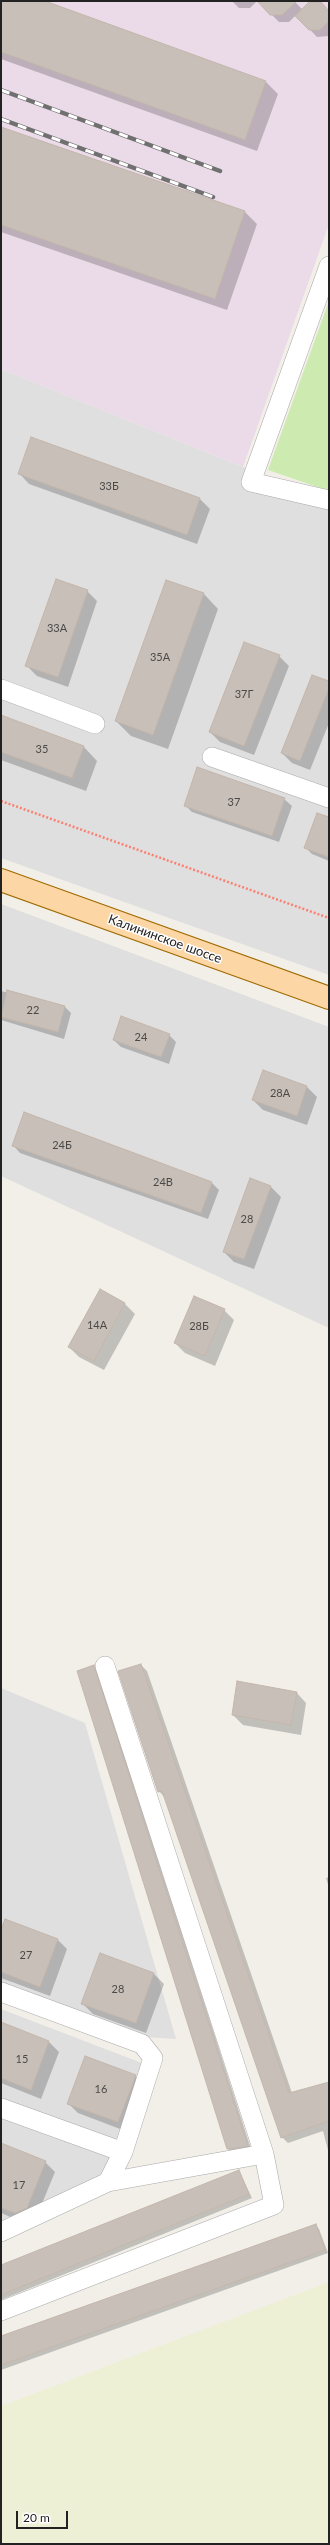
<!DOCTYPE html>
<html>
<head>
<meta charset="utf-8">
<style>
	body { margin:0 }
	#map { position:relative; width:330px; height:2545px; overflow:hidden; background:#f2efe9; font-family:Lato,sans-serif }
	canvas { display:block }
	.frame { position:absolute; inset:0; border:2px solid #222; pointer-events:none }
	.scale { position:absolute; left:16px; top:2511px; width:52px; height:18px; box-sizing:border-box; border:2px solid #222; border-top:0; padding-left:5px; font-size:12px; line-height:14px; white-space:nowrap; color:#222; -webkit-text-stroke:3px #fff; paint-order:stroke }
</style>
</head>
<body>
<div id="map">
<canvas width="330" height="2545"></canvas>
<div class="frame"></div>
<div class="scale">20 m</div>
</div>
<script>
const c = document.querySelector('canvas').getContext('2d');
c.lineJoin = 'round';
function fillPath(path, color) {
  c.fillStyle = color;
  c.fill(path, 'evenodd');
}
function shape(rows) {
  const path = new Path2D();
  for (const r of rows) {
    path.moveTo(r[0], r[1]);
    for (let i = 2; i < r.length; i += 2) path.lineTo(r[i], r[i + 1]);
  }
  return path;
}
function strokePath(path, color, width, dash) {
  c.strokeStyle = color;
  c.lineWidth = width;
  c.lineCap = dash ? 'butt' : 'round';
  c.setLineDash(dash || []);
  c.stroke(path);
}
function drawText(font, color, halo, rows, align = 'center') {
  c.font = font + ' Lato,sans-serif';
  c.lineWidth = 3;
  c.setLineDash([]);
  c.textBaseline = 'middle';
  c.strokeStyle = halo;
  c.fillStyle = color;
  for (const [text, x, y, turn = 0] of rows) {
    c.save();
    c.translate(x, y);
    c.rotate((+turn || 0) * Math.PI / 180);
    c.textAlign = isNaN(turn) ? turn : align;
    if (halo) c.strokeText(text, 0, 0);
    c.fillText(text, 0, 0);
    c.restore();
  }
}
fillPath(shape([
	[1,369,243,467,329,499,329,975,1,858],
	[1,904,329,1027,329,1328,1,1176],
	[1,1688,85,1723,176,2039,146,2037,1,1982],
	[1,2009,147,2065,112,2159,89,2191,1,2229]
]), '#e0dfdf');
fillPath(shape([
	[1,1,329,1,329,224,243,467,1,369]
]), '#ebdbe8');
fillPath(shape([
	[329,2282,329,2544,1,2544,1,2406]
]), '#eef0d5');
fillPath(shape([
	[329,301,329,491,268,470]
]), '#cdebb0');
fillPath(shape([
	[1,1,42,1,266,82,278,94,257,151,1,59],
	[232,1,257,1,250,8,239,8],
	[258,1,294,1,303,10,320,3,329,12,329,36,317,37,296,15,289,22,279,22],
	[1,128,245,212,257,224,227,310,1,232],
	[19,473,200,499,210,509,197,544,29,484],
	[167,581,204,594,218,609,168,749,131,736,116,721],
	[87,591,97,601,68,687,37,676,27,666],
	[279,656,289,666,254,755,220,742,210,732],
	[329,683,329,723,310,770,292,763,282,753],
	[1,716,83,746,97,761,86,791,1,760],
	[284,799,292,806,279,842,192,812,185,805],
	[329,819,329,861,312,854,305,847],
	[1,991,65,1007,71,1013,64,1039,1,1020],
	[169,1035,176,1042,169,1064,121,1047,114,1040],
	[263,1072,307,1087,317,1097,307,1125,263,1110,253,1100],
	[25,1113,212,1183,219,1190,208,1219,20,1153,13,1145],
	[271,1187,281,1197,254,1269,234,1262,224,1252],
	[100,1291,125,1304,135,1314,104,1370,79,1357,69,1347],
	[224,1310,234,1320,215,1366,185,1353,175,1343],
	[141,1665,147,1671,292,2093,329,2083,329,2154,323,2131,288,2143,282,2137,165,1798,159,1791],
	[94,1666,98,1670,251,2149,231,2153,228,2149,78,1671],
	[296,1692,306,1703,301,1735,243,1725,233,1715],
	[329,1877,329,1888,326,1878],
	[1,1933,57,1939,67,1949,50,1996,1,1978],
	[154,1974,164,1984,146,2033,93,2014,83,2004],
	[1,2023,49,2042,59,2052,41,2099,1,2083],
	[135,2076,145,2086,128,2132,78,2113,68,2103],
	[1,2144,45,2162,55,2172,36,2218,25,2223,1,2213],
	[239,2171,252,2198,1,2300,1,2267],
	[316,2225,319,2229,328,2253,1,2370,1,2337]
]), '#0003');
const building = shape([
	[1,1,45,1,266,81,245,140,1,52,1,1],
	[257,1,297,1,282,15,270,15,257,1],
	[309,2,321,2,329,11,328,22,320,30,309,30,295,16,309,2],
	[1,127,245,211,215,299,1,225,1,127],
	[31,437,200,498,187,535,18,474,31,437],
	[56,579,88,590,58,677,25,666,56,579],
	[166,580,204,593,153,735,115,721,166,580],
	[244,642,280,655,244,746,209,732,244,642],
	[312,675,329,681,329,688,300,761,281,753,312,675],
	[1,715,84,746,72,778,1,752,1,715],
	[197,767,285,798,272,836,184,806,197,767],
	[317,813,329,817,329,857,304,848,317,813],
	[7,990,65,1006,58,1032,1,1017,7,990],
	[121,1016,170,1034,161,1057,113,1040,121,1016],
	[263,1070,307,1086,297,1116,252,1100,263,1070],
	[24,1112,212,1182,201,1213,12,1146,24,1112],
	[250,1178,271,1186,244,1259,223,1252,250,1178],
	[100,1289,125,1303,94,1361,68,1347,100,1289],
	[194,1296,225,1309,205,1356,174,1343,194,1296],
	[141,1664,289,2093,329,2082,329,2121,281,2138,162,1791,158,1792,118,1671,141,1664],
	[94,1665,95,1669,248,2146,227,2149,77,1671,94,1665],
	[237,1681,297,1692,291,1725,232,1715,237,1681],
	[5,1919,58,1939,40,1987,1,1972,1,1930,5,1919],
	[100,1953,154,1973,136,2023,81,2004,100,1953],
	[1,2022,49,2041,31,2090,1,2078,1,2022],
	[85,2056,136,2075,118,2122,67,2104,85,2056],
	[1,2143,46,2161,27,2208,15,2213,1,2208,1,2143],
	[239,2170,249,2194,1,2295,1,2265,239,2170],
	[316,2224,325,2250,1,2365,1,2336,316,2224]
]);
fillPath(building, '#c7bfb8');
strokePath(building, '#c4b6ab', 1);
const minor = shape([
	[329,266,251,482,329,500],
	[1,689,95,724],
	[212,757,329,798],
	[1,1992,142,2044,153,2058,123,2152,108,2182,1,2232],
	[1,2108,123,2152],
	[108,2182,264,2154],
	[1,2311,274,2205,264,2154,105,1666]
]);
const major = shape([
	[1,880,329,998]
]);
strokePath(minor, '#a9a9a9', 20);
strokePath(major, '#a06b00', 24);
strokePath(shape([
	[1,801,329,918]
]), '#fa8072', 2.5, [2, 2]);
strokePath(minor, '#fff', 19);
strokePath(major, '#fcd6a4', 22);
const rail = shape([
	[1,90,220,171],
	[1,119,213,197]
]);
strokePath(rail, '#707070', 4.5);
strokePath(rail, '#fff', 3, [9]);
drawText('11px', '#4b4948', null, [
	["33Б",109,486],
	["33А",57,628],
	["35А",160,657],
	["37Г",244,694],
	["35",42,749],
	["37",234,802],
	["22",33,1010],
	["24",141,1037],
	["28А",280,1093],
	["24Б",62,1145],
	["24В",163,1182],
	["28",247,1219],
	["14А",97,1325],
	["28Б",199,1326],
	["27",26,1955],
	["28",118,1989],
	["15",22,2059],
	["16",101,2089],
	["17",19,2185]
]);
drawText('13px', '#222', '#fff', [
	["Калининское шоссе",165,939,20]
]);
</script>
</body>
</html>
